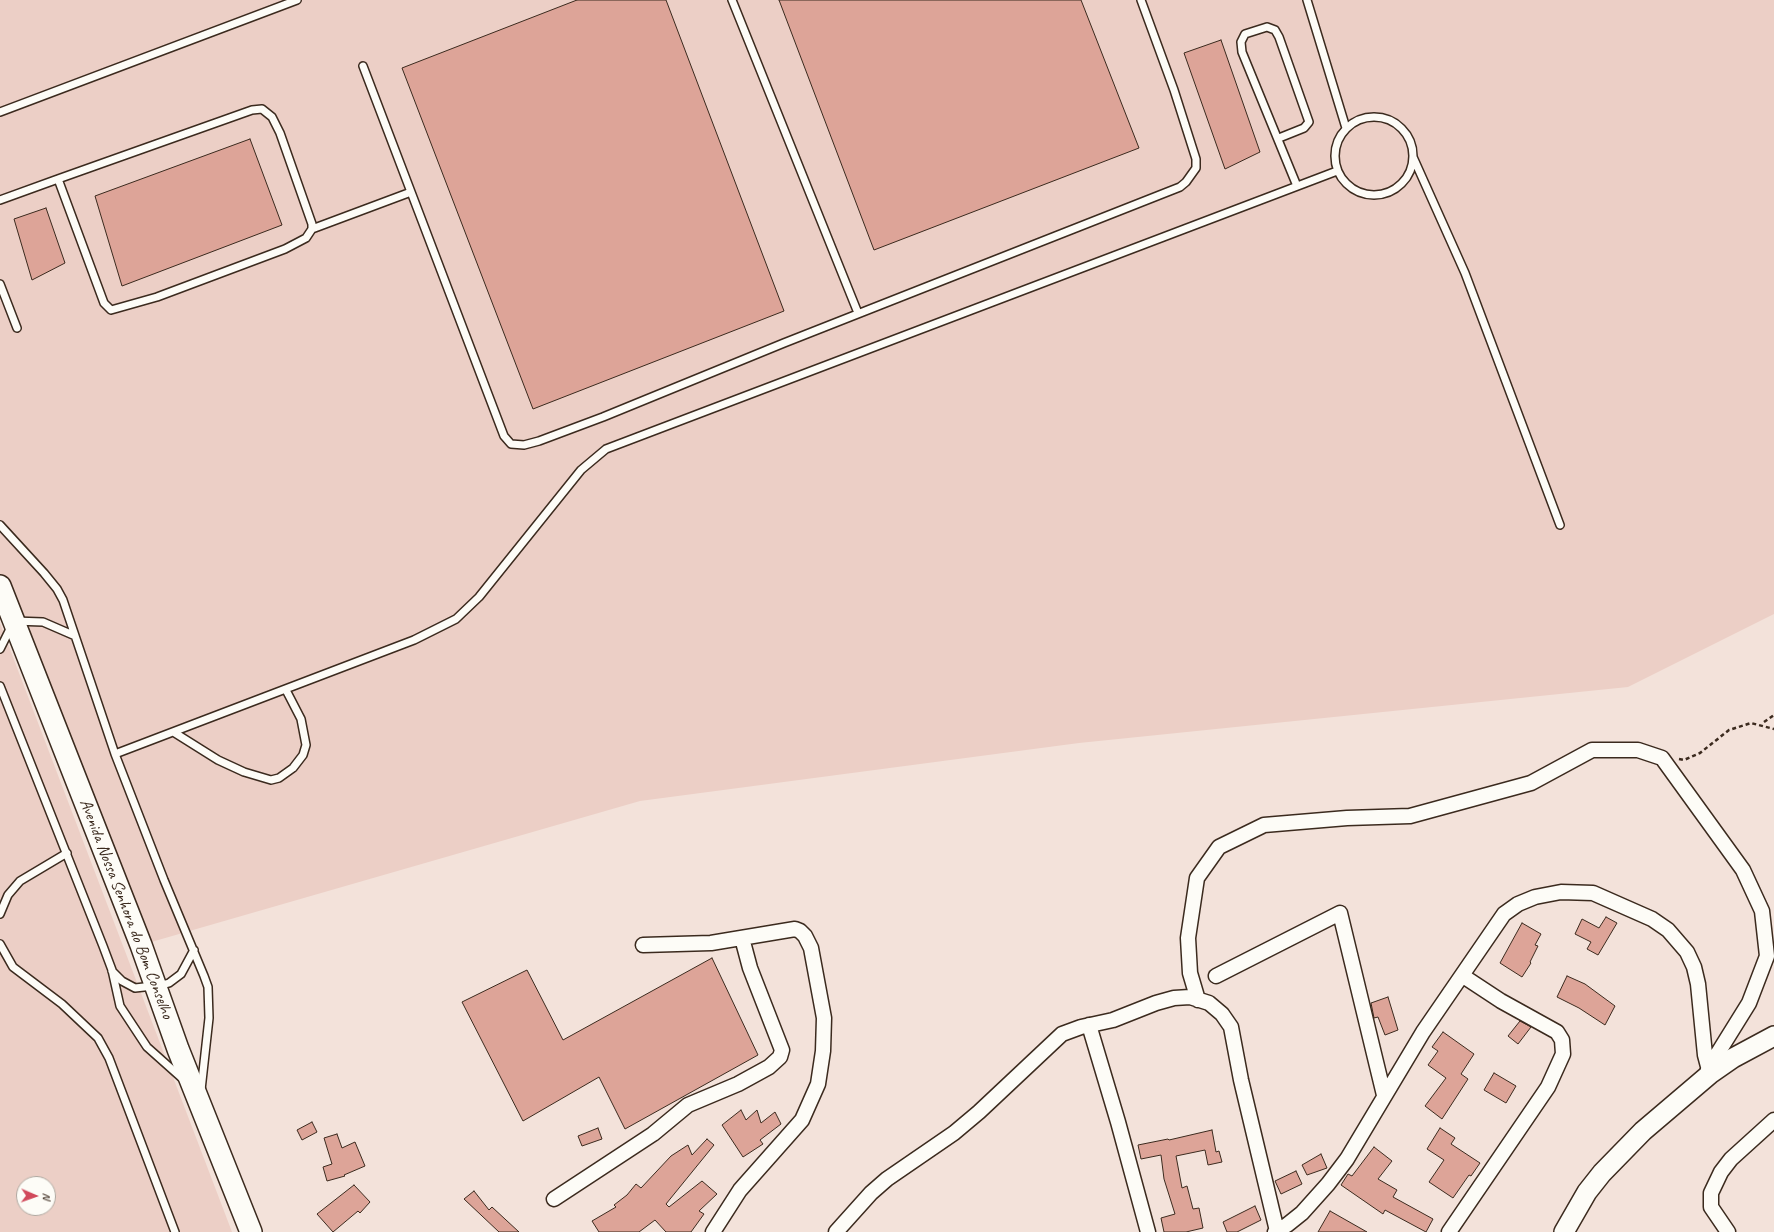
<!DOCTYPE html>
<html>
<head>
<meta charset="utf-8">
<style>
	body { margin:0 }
	#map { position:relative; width:1774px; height:1232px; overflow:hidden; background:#f3e2da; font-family:Caveat,sans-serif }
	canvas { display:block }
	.north { position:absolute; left:16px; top:1176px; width:40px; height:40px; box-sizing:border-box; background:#fdfcf7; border:1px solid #afa8a0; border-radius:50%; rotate:92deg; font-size:11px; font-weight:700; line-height:16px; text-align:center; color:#3b2a1e }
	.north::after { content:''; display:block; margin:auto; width:14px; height:18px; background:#d1495b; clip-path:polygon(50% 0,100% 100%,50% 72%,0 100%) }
</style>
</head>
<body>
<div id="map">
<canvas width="1774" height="1232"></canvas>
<div class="north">N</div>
</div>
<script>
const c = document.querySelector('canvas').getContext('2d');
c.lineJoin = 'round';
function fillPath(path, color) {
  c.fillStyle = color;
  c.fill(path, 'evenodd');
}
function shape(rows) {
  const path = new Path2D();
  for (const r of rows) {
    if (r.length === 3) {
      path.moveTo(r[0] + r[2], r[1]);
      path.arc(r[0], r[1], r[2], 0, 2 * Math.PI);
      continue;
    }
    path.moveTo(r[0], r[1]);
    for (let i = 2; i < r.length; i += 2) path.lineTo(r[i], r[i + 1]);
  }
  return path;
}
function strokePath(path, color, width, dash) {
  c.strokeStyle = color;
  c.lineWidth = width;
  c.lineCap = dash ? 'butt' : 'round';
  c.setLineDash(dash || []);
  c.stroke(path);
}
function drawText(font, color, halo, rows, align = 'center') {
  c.font = font + ' Caveat,sans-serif';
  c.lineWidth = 3;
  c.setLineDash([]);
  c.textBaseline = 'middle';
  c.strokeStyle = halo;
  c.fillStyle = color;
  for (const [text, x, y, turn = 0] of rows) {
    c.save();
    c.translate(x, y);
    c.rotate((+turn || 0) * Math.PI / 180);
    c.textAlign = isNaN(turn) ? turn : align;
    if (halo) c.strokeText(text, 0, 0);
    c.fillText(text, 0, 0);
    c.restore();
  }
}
fillPath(shape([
	[0,0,1774,0,1774,614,1628,687,1079,743,640,801,141,945,0,586],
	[0,623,232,1232,0,1232],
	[24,1184,48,1184,48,1208,24,1208]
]), '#eccfc6');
const building = shape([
	[577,0,666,0,784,311,533,409,402,68,577,0],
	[779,0,1081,0,1139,148,874,250,779,0],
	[1221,40,1260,152,1225,169,1184,53,1221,40],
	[250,139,282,225,122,286,95,196,250,139],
	[46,208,65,263,32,280,14,219,46,208],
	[1606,917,1617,923,1598,955,1587,949,1591,942,1575,934,1582,919,1599,928,1606,917],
	[1522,923,1541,934,1535,945,1538,946,1530,962,1531,963,1522,977,1500,963,1522,923],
	[712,958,758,1055,625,1129,599,1077,523,1121,462,1002,527,970,563,1040,712,958],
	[1567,976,1585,984,1615,1006,1605,1025,1579,1008,1557,997,1567,976],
	[1388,997,1398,1030,1385,1035,1378,1017,1374,1018,1371,1003,1388,997],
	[1520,1021,1531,1027,1518,1044,1508,1036,1520,1021],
	[1443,1032,1474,1054,1461,1074,1468,1079,1442,1119,1425,1106,1446,1078,1428,1065,1438,1051,1432,1047,1443,1032],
	[1494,1073,1516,1086,1506,1103,1484,1090,1494,1073],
	[741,1110,746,1120,757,1110,761,1123,775,1112,781,1124,760,1140,763,1144,743,1157,722,1125,741,1110],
	[312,1122,317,1132,302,1140,297,1130,312,1122],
	[598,1128,602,1139,582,1146,578,1136,598,1128],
	[1440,1128,1455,1138,1451,1144,1480,1163,1471,1176,1469,1175,1453,1198,1429,1182,1444,1160,1427,1149,1440,1128],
	[1212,1130,1216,1152,1219,1151,1222,1162,1208,1165,1205,1150,1176,1156,1182,1188,1187,1186,1193,1209,1199,1208,1203,1228,1186,1232,1164,1232,1161,1218,1175,1214,1164,1179,1161,1155,1141,1159,1138,1145,1168,1139,1169,1140,1212,1130],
	[337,1134,342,1148,355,1142,365,1166,344,1175,345,1176,327,1181,323,1167,332,1164,324,1138,337,1134],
	[707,1139,714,1145,666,1204,669,1207,702,1181,717,1194,699,1211,704,1214,691,1232,666,1232,655,1220,639,1232,599,1232,592,1221,616,1207,614,1205,627,1195,636,1184,641,1188,671,1156,688,1145,692,1155,707,1139],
	[1374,1147,1392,1161,1378,1179,1397,1190,1393,1197,1433,1219,1426,1232,1385,1210,1383,1214,1341,1185,1348,1174,1352,1176,1374,1147],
	[1321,1154,1327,1168,1307,1175,1302,1165,1321,1154],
	[1296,1171,1302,1184,1281,1194,1275,1181,1296,1171],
	[354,1185,370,1202,360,1213,358,1211,333,1232,317,1214,354,1185],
	[474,1191,489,1210,492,1207,519,1232,499,1232,464,1199,474,1191],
	[1255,1206,1261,1220,1237,1232,1227,1232,1223,1222,1255,1206],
	[1330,1211,1367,1232,1318,1232,1330,1211]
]);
fillPath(building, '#dda498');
strokePath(building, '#3b2a1e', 1);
const service = shape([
	[732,0,858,313],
	[1307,0,1346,128],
	[363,66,504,436,511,444,524,445,539,441,603,417,784,343,1180,187,1186,182,1196,168,1196,159,1174,90,1141,0],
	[0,112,297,0],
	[1374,156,39],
	[1279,138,1304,128,1309,122,1279,37,1275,30,1267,27,1245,34,1241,42,1242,52,1297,186],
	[1413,157,1465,273,1560,525],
	[0,200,58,179,252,110,262,109,272,117,280,133,312,224,312,229,306,238,285,249,157,297,111,310,104,303,58,179],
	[312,229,411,192],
	[0,284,17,328],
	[0,525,44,573,57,589,63,600,115,754,164,880,204,976,208,987,209,1018,201,1090],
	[0,649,14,621,43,622,73,635],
	[0,686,103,946,112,970,120,1006,147,1047,184,1080],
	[175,733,218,760,244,772,271,780,279,778,293,768,303,755,306,745,301,719,286,690],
	[115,754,414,640,456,619,479,597,581,470,606,449,1337,171],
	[0,914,8,895,20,881,67,853],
	[0,944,13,967,62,1004,98,1038,109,1058,175,1232],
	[112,971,122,981,135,988,162,985,169,983,181,974,194,950]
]);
const minor = shape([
	[643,945,711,943,795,929,800,931,805,936,811,948,824,1018,823,1051,818,1084,802,1120,740,1190,713,1232],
	[1216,976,1340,913,1384,1095],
	[1198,1000,1190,973,1188,938,1197,878,1219,847,1264,825,1347,818,1410,816,1531,783,1592,750,1638,750,1662,758,1743,870,1762,911,1767,956,1749,1003,1708,1069],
	[1089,1025,1118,1122,1148,1232],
	[554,1199,653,1134,688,1105,738,1084,769,1067,780,1057,782,1050,750,968,742,938],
	[836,1232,871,1193,887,1179,954,1133,979,1112,1062,1034,1081,1027,1113,1020,1156,1003,1174,998,1190,997,1209,1003,1222,1014,1231,1027,1241,1080,1277,1231],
	[1275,1232,1287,1225,1302,1213,1328,1184,1347,1159,1423,1032,1504,914,1518,904,1535,897,1561,892,1593,893,1652,919,1668,930,1687,952,1694,967,1698,984,1705,1055,1710,1074],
	[1449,1232,1548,1087,1563,1054,1562,1040,1557,1032,1501,1001,1463,976],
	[1728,1232,1711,1207,1711,1193,1721,1172,1731,1159,1774,1120]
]);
const secondary = shape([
	[1564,1232,1587,1192,1602,1173,1643,1131,1710,1074,1733,1058,1774,1036]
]);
const primary = shape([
	[0,586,141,945,178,1049,251,1232]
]);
strokePath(service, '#3b2a1e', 10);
strokePath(minor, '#3b2a1e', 17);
strokePath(secondary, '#3b2a1e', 22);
strokePath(primary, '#3b2a1e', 24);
strokePath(shape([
	[1764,722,1774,715],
	[1679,759,1684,760,1700,753,1729,730,1751,723,1774,729]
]), '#3b2a1e', 2.5, [4, 3]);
strokePath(service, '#fdfcf7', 7);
strokePath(minor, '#fdfcf7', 14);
strokePath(secondary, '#fdfcf7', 19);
strokePath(primary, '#fdfcf7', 21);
drawText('17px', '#3b2a1e', '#fdfcf7', [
	["Avenida Nossa Senhora do Bom Conselho",126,909,69]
]);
</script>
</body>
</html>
